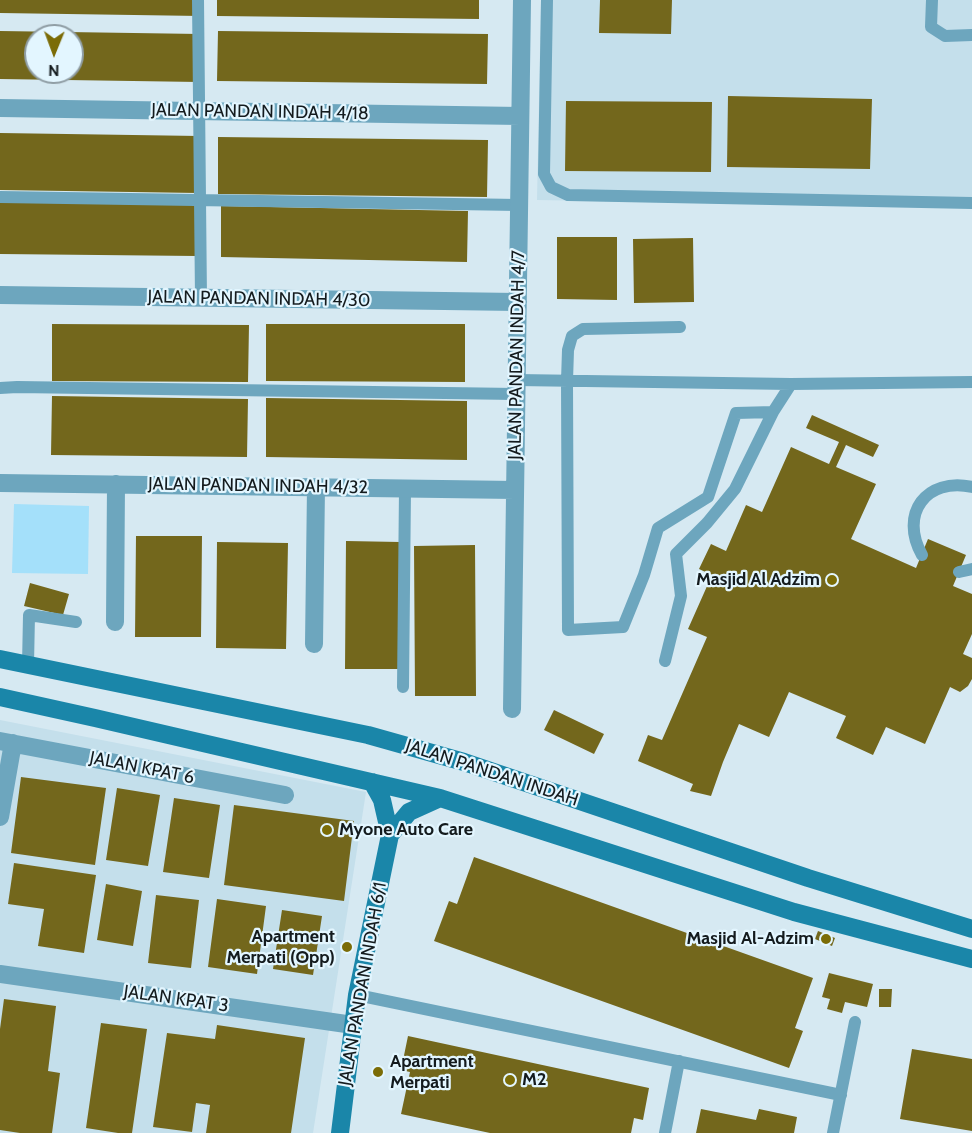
<!DOCTYPE html>
<style>
body{margin:0}
#map{position:relative;width:972px;height:1133px;overflow:hidden;background:#d6e9f2;font-family:Cabin,sans-serif}
canvas{display:block}
.north{position:absolute;left:24px;top:24px;width:60px;height:60px;box-sizing:border-box;background:#e3f6ff;border:2px solid #909ea5;border-radius:50%;rotate:181deg;font-size:16px;font-weight:700;line-height:24px;text-align:center;color:#141b1e}
.north::after{content:'';display:block;margin:auto;width:21px;height:27px;background:#7b6c07;clip-path:polygon(50% 0,100% 100%,50% 72%,0 100%)}
</style>
<div id="map">
<canvas width="972" height="1133"></canvas>
<div class="north">N</div>
</div>
<script>
const ctx = document.querySelector('canvas').getContext('2d');
ctx.lineJoin = 'round';
function fill(path, color) { ctx.fillStyle = color; ctx.fill(path, 'evenodd'); }
function strokePath(path, color, width, dash) { ctx.strokeStyle = color; ctx.lineWidth = width; ctx.lineCap = dash ? 'butt' : 'round'; ctx.setLineDash(dash || []); ctx.stroke(path); }
function drawText(font, color, halo, rows, align = 'center') {
  ctx.font = font + ' Cabin,sans-serif'; ctx.lineWidth = 4.5; ctx.setLineDash([]); ctx.textBaseline = 'middle'; ctx.strokeStyle = halo; ctx.fillStyle = color; for (const [text, x, y, turn = 0] of rows) {
    ctx.save(); ctx.translate(x, y); ctx.rotate((+turn || 0) * Math.PI / 180); ctx.textAlign = isNaN(turn) ? turn : align; if (halo) ctx.strokeText(text, 0, 0); ctx.fillText(text, 0, 0); ctx.restore();
  }
}
const built = new Path2D(`
 M541,0H972V208L537,200Z
 M0,720L366,792L313,1133H0Z`);
const green = new Path2D(`
 M14,504L89,506L88,574L12,573Z`);
const building = new Path2D(`
 M0,0H201V16L0,13Z
 M217,0H479V19L217,16Z
 M600,0H672L671,34L599,33Z
 M0,31L200,34L199,82L0,79ZM36,36H72V72H36Z
 M218,31L488,34L487,84L217,81Z
 M728,96L872,99L870,169L727,167Z
 M566,101L712,102L711,172L565,171Z
 M0,133L199,136L198,193L0,190Z
 M218,137L488,140L487,197L218,194Z
 M0,200L198,202L197,256L0,254Z
 M221,206L468,211L467,262L221,257Z
 M557,237H617V300L557,299Z
 M693,238L694,302L634,303L633,239Z
 M52,324L249,325L248,382L52,381Z
 M266,324H465V382L266,381Z
 M52,396L248,399L247,457L51,455Z
 M266,398L467,401V460L266,457Z
 M812,415L879,445L873,457L846,445L836,467L876,484L851,539L916,568L928,539L966,555L953,586L972,594V634L963,654L972,658V679L968,686L960,692L950,687L925,744L886,727L873,755L836,738L846,716L789,692L769,737L739,724L723,762L711,796L690,791L693,784L638,761L648,735L662,740L707,637L688,629L712,575L699,569L711,544L726,551L746,505L762,512L791,447L829,464L839,442L806,428Z
 M136,536H202L201,637H135Z
 M346,541L400,542L398,669H345Z
 M217,542L288,543L286,649L216,648Z
 M475,545L476,696H415L414,546Z
 M30,583L69,594L63,615L24,606Z
 M554,710L604,734L594,754L544,730Z
 M21,777L106,788L95,865L11,853Z
 M117,788L160,795L148,866L106,860Z
 M174,798L220,805L209,878L163,872Z
 M234,805L354,821L344,901L224,885Z
 M474,857L813,978L795,1028L803,1031L789,1068L434,941L449,901L457,904Z
 M14,863L96,875L84,953L38,946L44,909L8,904Z
 M106,884L142,891L133,946L97,940Z
 M156,895L199,900L191,968L148,963Z
 M217,899L266,906L257,974L208,967Z
 M282,910L322,916L313,975L273,969Z
 M818,931L835,938L832,946L815,939Z
 M829,973L873,984L867,1007L845,1002L842,1013L827,1009L830,999L822,997Z
 M879,989H892L891,1007H879Z
 M4,999L56,1006L48,1071L60,1073L52,1133H20L0,1130V1029Z
 M101,1023L147,1029L132,1133H118L86,1128Z
 M217,1025L305,1038L291,1133H206L210,1105L196,1103L192,1132L153,1127L167,1033L215,1039Z
 M408,1036L649,1088L643,1120L634,1118L631,1133H490L401,1114L410,1072L401,1070Z
 M912,1049L972,1059V1131L900,1119Z
 M701,1109L756,1120L759,1109L797,1117L794,1133H696Z`);
const lane = new Path2D(`
 M198,0L201,298
 M547,0L544,174L551,187L568,195L972,203
 M932,0L931,27L945,36L972,35
 M0,197L519,205
 M680,327L583,329L572,336L568,350L567,381L568,630L623,627L644,575L658,528L708,497L736,413L773,412
 M517,380L791,384L972,382
 M0,388L17,387L516,394
 M922,555C899,514 926,477 972,487
 M959,572L972,569
 M665,661L681,596L676,554L707,523L735,489L773,412L791,384
 M28,665L29,615L76,622
 M403,687L405,489
 M357,995L841,1095
 M665,1133L679,1061
 M833,1133L855,1022`);
const street = new Path2D(`
 M0,108L520,116
 M0,295L518,302
 M0,483L515,490
 M115,622L116,484
 M314,644L316,487
 M512,709L522,0
 M0,741L285,795
 M0,817L13,743
 M0,974L353,1025`);
const secondary = new Path2D(`
 M0,659L368,735L464,762L808,878L972,929
 M0,697L95,718L440,798L794,912L972,959
 M390,835L409,812L440,798
 M340,1133L357,995L390,835L382,800L372,782`);
const markers = [
 [832,580,6,"#7b6c07"],
 [327,830,6,"#7b6c07"],
 [826,939,6,"#7b6c07"],
 [347,947,6,"#7b6c07"],
 [378,1072,6,"#7b6c07"],
 [510,1080,6,"#7b6c07"]
];
const streetNames = [
 ["JALAN PANDAN INDAH 4/18",260,112,1],
 ["JALAN PANDAN INDAH 4/30",259,299,1],
 ["JALAN PANDAN INDAH 4/7",517,355,-89],
 ["JALAN PANDAN INDAH 4/32",258,486,1],
 ["JALAN KPAT 6",142,768,11],
 ["JALAN PANDAN INDAH",492,773,18],
 ["JALAN PANDAN INDAH 6/1",363,984,-80],
 ["JALAN KPAT 3",176,999,8]
];
const poiNames = [
 ["Masjid Al Adzim",820,580],
 ["Myone Auto Care",339,830,"left"],
 ["Apartment",335,937],
 ["Merpati (Opp)",335,958],
 ["Masjid Al-Adzim",814,939],
 ["Apartment",390,1062,"left"],
 ["Merpati",390,1083,"left"],
 ["M2",522,1080,"left"]
];
fill(built, '#c4dfeb');
fill(green, '#a4e0fa');
fill(building, '#73671c');
strokePath(lane, '#6da6be', 12);
strokePath(street, '#6da6be', 18);
strokePath(secondary, '#1a86a9', 18);
for (const [x, y, r, color] of markers) { const dot = new Path2D(); dot.arc(x, y, r, 0, 2 * Math.PI); ctx.fillStyle = color; ctx.fill(dot); strokePath(dot, '#e3f6ff', 2); }
drawText('18px', '#141b1e', '#e3f6ff', streetNames);
drawText('bold 18px', '#141b1e', '#e3f6ff', poiNames, 'right');
</script>
